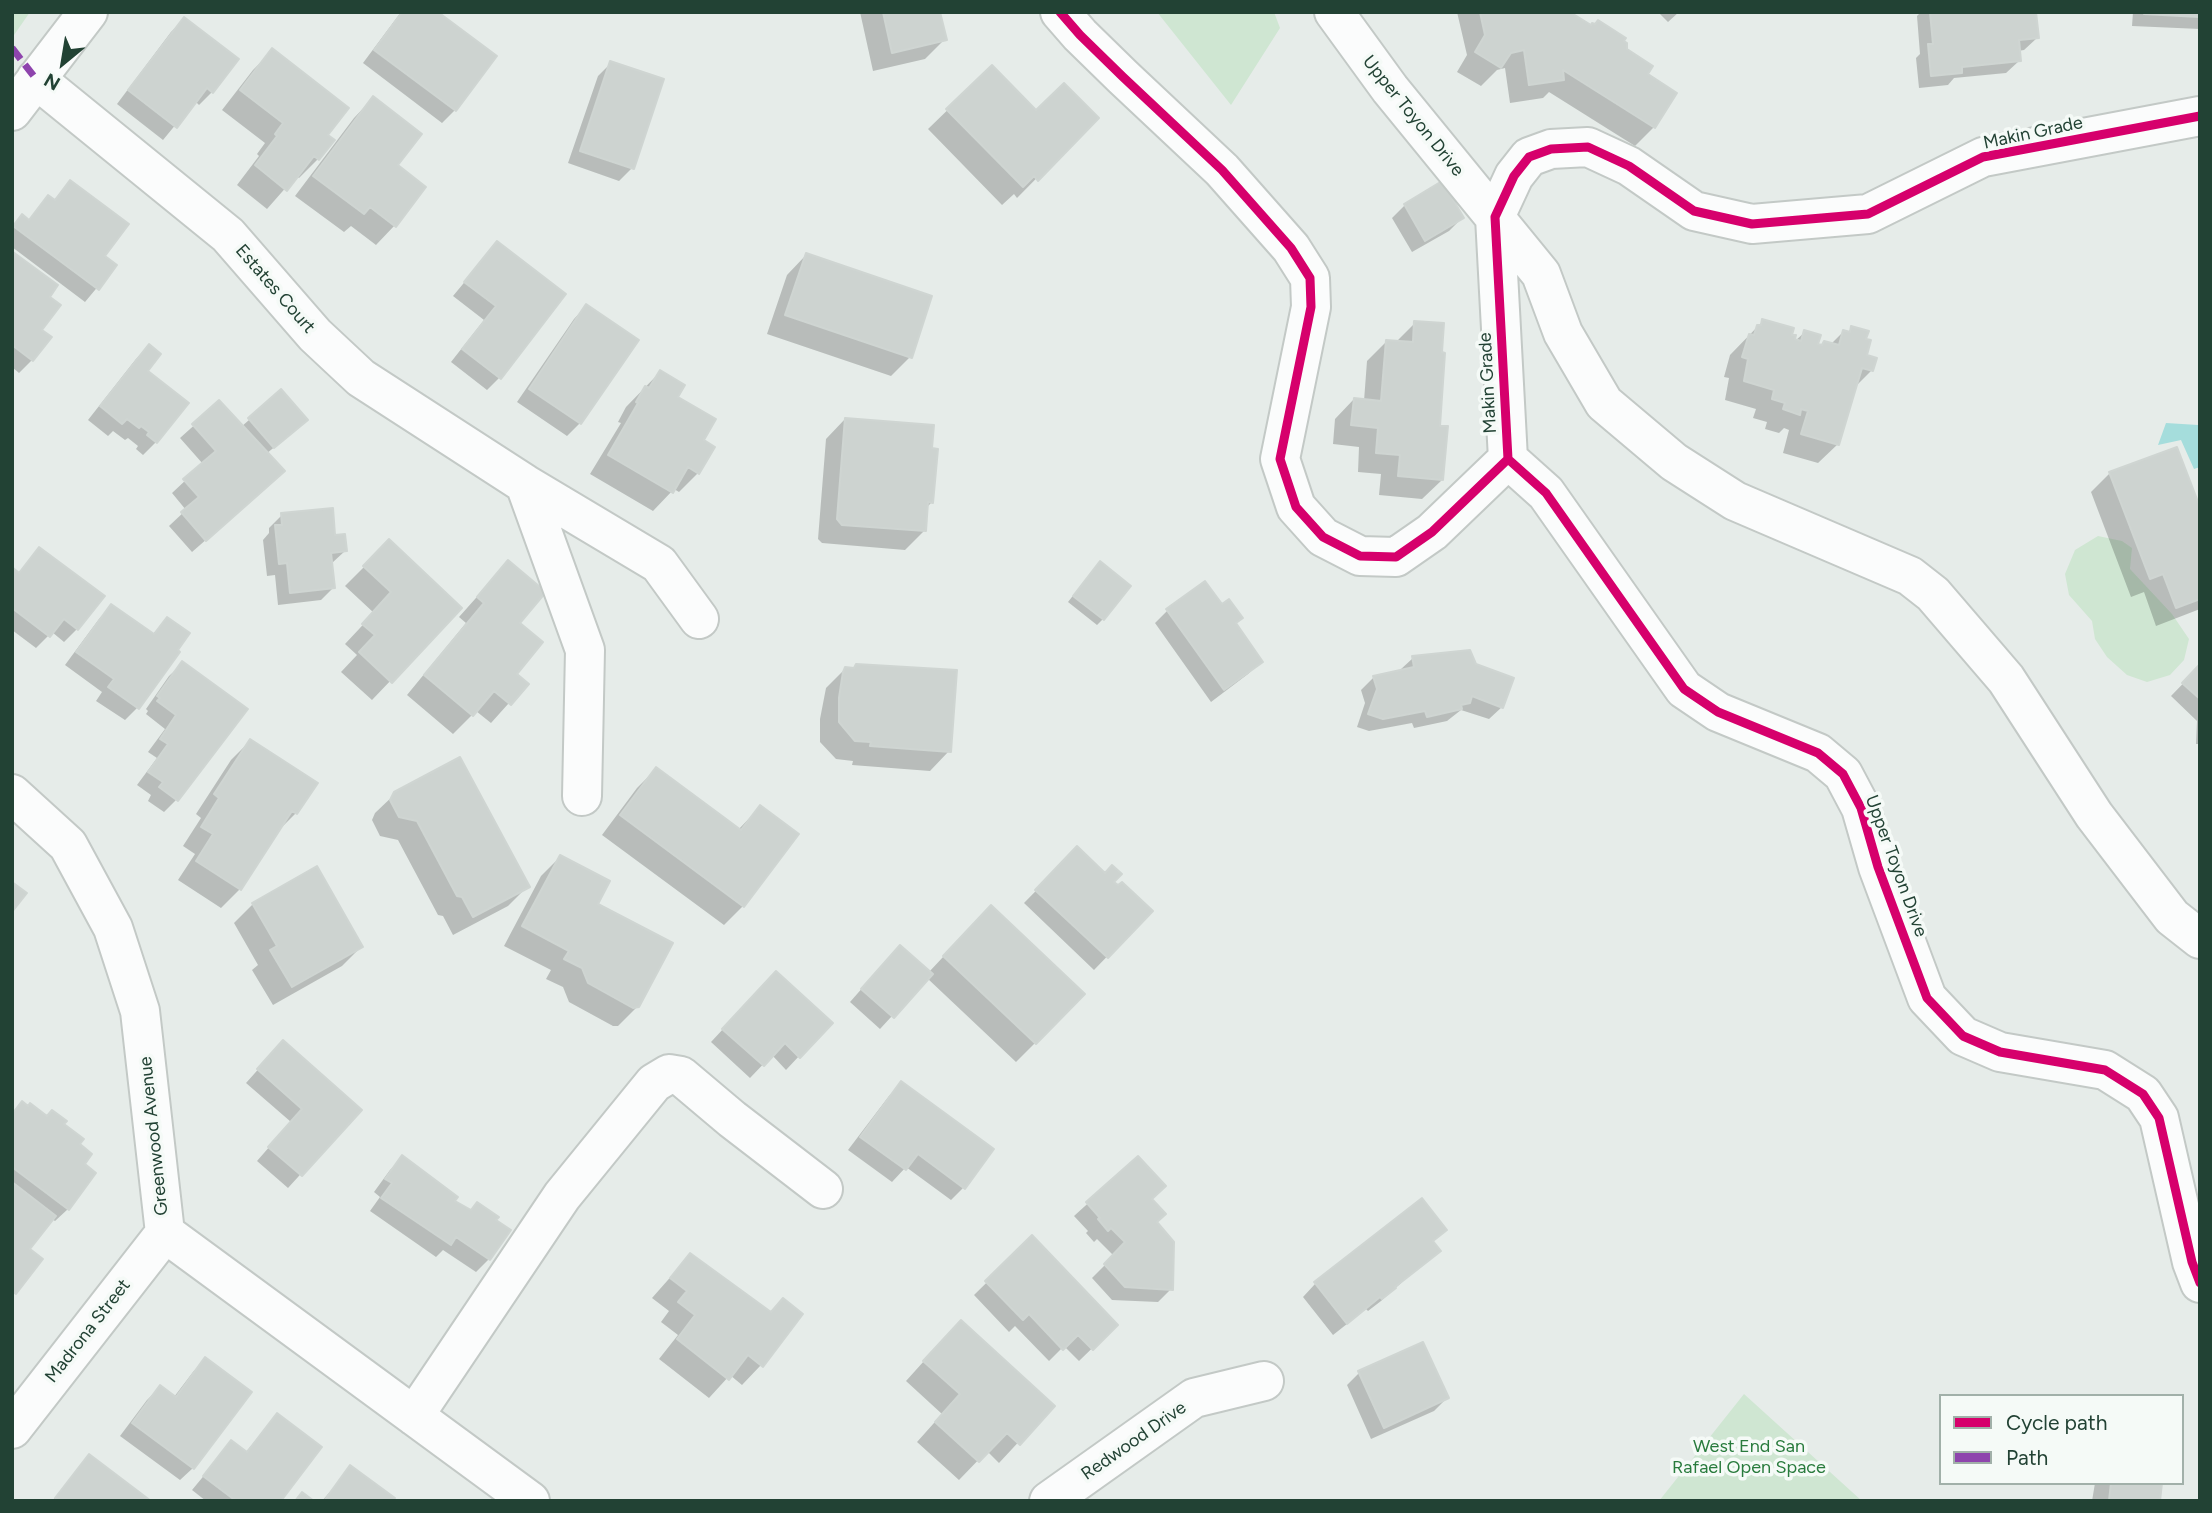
<!DOCTYPE html>
<style>
body{margin:0}
#map{position:relative;width:2212px;height:1513px;overflow:hidden;background:#e6ece9;font-family:Figtree,sans-serif}
canvas{display:block}
.frame{position:absolute;inset:0;border:14px solid #224234;pointer-events:none}
.legend{position:absolute;left:1939px;top:1394px;width:245px;height:91px;box-sizing:border-box;background:#f5faf7;border:2px solid #a1b0a9;margin:0;padding:9px 12px;list-style:none;font-size:21px;color:#224234}
.legend li{display:flex;align-items:center;gap:14px;height:35px}
.legend b{width:35px;border:2px solid #a1b0a9}
.north{position:absolute;left:28px;top:28px;width:70px;height:70px;-webkit-text-stroke:5px #f5faf7;paint-order:stroke;rotate:210deg;font-size:19px;font-weight:700;line-height:28px;text-align:center;color:#224234}
.north::after{content:'';display:block;margin:auto;width:24px;height:32px;background:#224234;clip-path:polygon(50% 0,100% 100%,50% 72%,0 100%)}
</style>
<div id="map">
<canvas width="2212" height="1513"></canvas>
<div class="frame"></div>
<ul class="legend">
<li><b style="height:9px;background:#d6006c"></b>Cycle path</li>
<li><b style="height:9px;background:#8e44ad"></b>Path</li>
</ul>
<div class="north">N</div>
</div>
<script>
const ctx = document.querySelector('canvas').getContext('2d');
ctx.lineJoin = 'round';
function fill(path, color) { ctx.fillStyle = color; ctx.fill(path, 'evenodd'); }
function strokePath(path, color, width, dash) { ctx.strokeStyle = color; ctx.lineWidth = width; ctx.lineCap = dash ? 'butt' : 'round'; ctx.setLineDash(dash || []); ctx.stroke(path); }
function drawText(font, color, halo, rows, align = 'center') {
  ctx.font = font + ' Figtree,sans-serif'; ctx.lineWidth = 7; ctx.setLineDash([]); ctx.textBaseline = 'middle'; ctx.strokeStyle = halo; ctx.fillStyle = color; for (const [text, x, y, turn = 0] of rows) {
    ctx.save(); ctx.translate(x, y); ctx.rotate((+turn || 0) * Math.PI / 180); ctx.textAlign = isNaN(turn) ? turn : align; if (halo) ctx.strokeText(text, 0, 0); ctx.fillText(text, 0, 0); ctx.restore();
  }
}
const green = new Path2D(`
 M12,12H30L12,38Z
 M1157,12H1274L1280,28L1231,105Z
 M2098,536L2122,541L2132,548L2130,569L2172,614L2189,639L2184,660L2170,675L2147,682L2127,675L2107,657L2095,639L2092,621L2069,595L2065,574L2075,550Z
 M1744,1394L1862,1501H1659Z`);
const water = new Path2D(`
 M2166,423L2198,425L2200,467L2194,469L2181,440L2158,445Z`);
const shadow = new Path2D(`
 M401,12H435L455,110L442,123L363,63Z
 M860,12H938L945,39L925,59L873,71Z
 M1457,12H1568L1625,50L1645,75L1654,127L1635,146L1549,92L1543,98L1510,103L1505,68L1497,70L1481,86L1457,72L1467,55Z
 M1658,12H1679L1668,22Z
 M1921,12H2034L2037,38L2024,50L2018,51L2019,61L2006,73L1954,78L1948,85L1919,88L1916,58L1920,54L1917,16Z
 M2133,12H2200V29L2132,26Z
 M184,19L212,92L199,105L195,101L163,140L117,104L171,32Z
 M272,51L325,135L318,159L299,178L296,176L267,209L237,185L259,156L257,154L265,143L222,110L253,70Z
 M611,63L662,80L632,168L619,181L568,163L598,76Z
 M992,67L1036,113L1096,118L1017,198L1014,194L1002,205L928,129Z
 M373,98L396,166L395,225L376,245L351,226L344,232L295,196L354,118Z
 M70,182L102,256L115,266L85,302L12,247V226L22,216L28,221L48,197L53,201Z
 M1405,205L1462,218L1449,231L1412,252L1392,218Z
 M497,243L499,378L487,390L451,362L484,320L453,296Z
 M13,255L48,297L32,360L19,373L12,367Z
 M806,255L910,357L891,376L767,334L787,275Z
 M586,306L636,341L580,423L567,436L517,402L574,319Z
 M1763,321L1795,341L1805,332L1820,346L1824,343L1831,344L1843,332L1847,333L1852,328L1864,340L1865,356L1872,370L1855,387L1838,444L1818,463L1783,453L1789,430L1784,428L1779,433L1765,429L1767,422L1753,418L1756,409L1725,400L1729,378L1724,377L1730,355Z
 M1415,323L1438,428L1442,480L1422,499L1379,495L1381,474L1358,472L1359,447L1333,444L1335,419L1354,399L1364,401L1367,361L1386,342H1396Z
 M149,346L146,371L156,442L143,455L136,449L138,446L128,438L125,440L113,431L108,436L88,420L136,359Z
 M660,372L702,440L698,473L679,492L674,489L653,511L590,474L621,423L618,422L626,407Z
 M281,392L300,426L266,454L270,484L192,552L169,526L186,510L172,493L203,464L180,438L219,403L241,427Z
 M845,419L931,450L932,502L926,508L925,530L905,550L822,543L818,539L826,439Z
 M2110,473L2200,512V609L2156,626L2144,592L2131,597L2091,492Z
 M282,515L334,537L345,551L332,563L334,587L321,600L278,605L275,575L267,576L263,540L269,533V528Z
 M40,549L77,629L64,642L52,632L36,648L12,630V569L18,574Z
 M370,561L460,608L372,700L341,672L357,655L345,644L374,613L345,586Z
 M508,562L517,624L514,674L526,684L491,723L476,711L453,734L407,695L466,623L459,617Z
 M1094,569L1103,619L1097,625L1068,602Z
 M112,606L152,635L167,619L137,708L125,720L96,701L102,692L65,665L99,619Z
 M1168,610L1234,624L1261,662L1248,674L1211,702L1155,623Z
 M1413,658L1474,665L1502,707L1489,719L1461,710L1447,721L1414,728L1412,723L1369,731L1357,727L1365,703L1361,690L1374,677L1400,670Z
 M182,664L176,800L164,812L148,801L151,795L137,785L157,758L148,752L165,729L146,714L148,711L146,709L169,676Z
 M856,666L949,751L930,771L852,765L853,761L836,759L820,742V719L826,688L845,669L852,670Z
 M2200,666V744H2196L2197,721L2171,696Z
 M250,741L296,813L276,833L240,889L221,908L178,880L195,854L183,846L201,818L196,814L231,760Z
 M656,769L738,830L760,807L743,906L724,925L602,835L637,788Z
 M395,794L528,886L508,906L453,935L443,916L438,915L398,840L380,836L372,820L375,813Z
 M1077,849L1112,882L1151,911L1094,970L1024,903Z
 M560,857L596,905L638,1006L618,1026H613L569,1002L563,987L546,979L551,970L504,946L541,876Z
 M253,904L361,947L342,966L273,1005L252,970L258,965L234,923Z
 M972,926L1035,1043L1016,1062L927,978L880,1029L850,1002L887,960L929,972Z
 M763,986L830,1023L786,1070L772,1055L750,1078L711,1042Z
 M271,1055L359,1110L288,1188L257,1161L291,1122L246,1083Z
 M901,1083L963,1188L951,1200L906,1167L892,1182L848,1150L889,1096Z
 M22,1103L61,1124L78,1145L82,1164L68,1209L55,1221L52,1219L28,1250L41,1259L12,1295V1113Z
 M403,1157L453,1201L469,1212L477,1204L489,1259L476,1272L443,1250L436,1257L370,1211L380,1197L374,1192L390,1170Z
 M1138,1158L1171,1289L1158,1302L1112,1300L1092,1278L1114,1256L1097,1239L1094,1242L1086,1233L1088,1231L1074,1216Z
 M1422,1200L1445,1230L1432,1242L1438,1250L1381,1301L1368,1311L1366,1309L1333,1335L1303,1297L1315,1284Z
 M1032,1238L1116,1325L1079,1361L1064,1346L1049,1361L1015,1326L1009,1332L974,1295Z
 M690,1255L770,1313L783,1300L761,1365L742,1385L730,1375L709,1398L659,1359L678,1335L661,1322L669,1311L652,1298Z
 M942,1341L1052,1406L999,1463L987,1451L959,1480L917,1442L942,1414L906,1381Z
 M205,1359L193,1468L180,1480L120,1436L147,1400L160,1387L174,1397L193,1372Z
 M1360,1372L1447,1398L1434,1411L1371,1439L1347,1385Z
 M277,1415L279,1501H206L192,1490L231,1443L245,1453Z
 M90,1456L148,1501H52Z
 M351,1467L391,1501H322Z
 M2095,1483H2160L2158,1501H2092Z`);
const building = new Path2D(`
 M402,12H438L497,56L456,111L374,50Z
 M883,12H940L947,40L892,53Z
 M1480,12H1570L1591,25L1592,23L1595,24L1598,20L1626,38L1624,41L1627,43V49L1653,66L1648,74L1677,93L1655,128L1563,70L1564,80L1529,85L1524,50L1511,53L1501,68L1475,52L1485,35Z
 M1930,12H2036L2039,38L2019,40L2021,61L1962,67V73L1931,76L1928,44H1933Z
 M2144,12H2200V17L2144,14Z
 M184,17L239,59L213,93L207,88L177,128L128,90Z
 M272,48L349,108L328,135L335,140L319,160L314,156L287,191L255,165L277,136L275,134L283,123L240,90Z
 M610,61L664,79L634,169L580,151Z
 M992,65L1036,110L1064,83L1099,118L1038,181L1034,176L1023,187L946,109Z
 M373,96L422,134L398,165L426,187L396,227L370,207L364,214L313,176Z
 M70,180L129,224L105,256L117,265L99,290L13,226L22,214L29,220L48,195L55,200Z
 M1442,181L1464,218L1425,241L1404,204Z
 M497,241L566,294L501,379L462,349L496,306L464,282Z
 M13,252L58,285L50,297L61,305L42,330L52,337L33,361L12,345Z
 M806,253L932,296L912,358L785,315Z
 M586,304L639,340L581,424L529,389Z
 M1762,319L1794,328L1792,335H1796L1795,339L1801,341L1804,330L1821,335L1818,344L1822,345L1824,341L1839,345L1843,330L1850,332L1851,326L1869,331L1866,339L1871,340L1867,355L1877,358L1873,371L1862,368L1839,445L1801,434L1808,411L1801,409L1800,415L1783,409L1785,403L1772,399L1774,390L1744,381L1748,359L1742,357L1749,334L1754,335L1757,325H1761Z
 M1414,321L1444,323L1442,352L1445,353L1440,426H1448L1443,480L1398,476L1400,455L1376,453L1378,428L1351,425L1354,398L1381,401L1386,340L1413,342Z
 M149,344L161,354L148,371L189,403L157,443L147,435L149,432L141,426L139,428L127,419L122,424L100,406Z
 M660,370L685,385L678,397L716,419L704,440L715,447L699,474L688,467L673,493L608,455L638,403L636,402L645,386L649,388Z
 M281,389L308,420L274,448L248,418Z
 M219,400L285,471L206,541L181,512L199,497L183,479L216,451L192,424Z
 M845,418L934,425L932,448L938,449L933,503L928,502L926,531L842,525L837,519Z
 M2177,447L2200,507V599L2176,608L2163,574L2150,579L2109,472Z
 M333,508L335,535L345,534L347,551L331,553L335,588L290,593L287,563L279,564L275,525H282L281,513Z
 M389,539L462,608L392,683L359,652L375,635L362,624L391,592L363,566Z
 M39,547L105,596L78,630L64,619L50,637L12,608V567L19,573Z
 M508,560L546,592L520,623L543,642L517,674L529,684L511,705L494,691L473,716L424,675L484,603L477,597Z
 M1100,561L1131,586L1104,620L1073,596Z
 M1205,581L1222,604L1229,599L1243,618L1236,623L1263,662L1224,690L1166,609Z
 M111,604L154,634L167,617L190,633L178,650L180,652L139,709L108,687L114,679L76,652Z
 M1470,650L1476,664L1514,678L1503,708L1472,696L1470,703L1461,705L1462,709L1427,717L1425,711L1383,719L1368,714L1377,689L1373,676L1414,667L1412,656Z
 M182,661L248,709L178,801L159,787L163,782L148,772L168,744L160,739L176,715L157,701L160,698L157,696Z
 M856,664L957,670L951,752L870,746L871,742L855,741L839,722V698L843,672L845,667L854,668Z
 M2200,664V699L2182,683Z
 M250,739L318,783L297,814L292,811L241,890L196,861L213,834L201,827L219,798L214,794Z
 M460,757L530,887L473,917L462,897L457,896L417,821L399,817L390,800L394,792Z
 M656,767L741,830L760,805L799,834L744,907L620,815Z
 M1077,846L1105,873L1112,865L1122,874L1114,882L1118,885L1122,882L1153,911L1108,958L1035,890Z
 M560,855L610,881L598,904L673,943L639,1007L633,1008L588,983L582,968L564,959L569,951L522,926Z
 M317,866L363,947L292,987L270,950L277,946L252,903Z
 M12,882L27,893L12,912Z
 M991,905L1085,994L1036,1044L943,956Z
 M900,945L933,974L894,1018L861,989Z
 M776,971L833,1023L800,1058L785,1043L764,1066L722,1029Z
 M283,1040L362,1110L302,1176L268,1147L302,1109L257,1069Z
 M901,1081L994,1149L965,1189L918,1154L906,1170L860,1137Z
 M22,1101L28,1106L30,1103L47,1116L52,1110L67,1121L64,1124L84,1139L80,1144L92,1154L85,1164L96,1173L69,1210L12,1167V1114Z
 M402,1155L458,1197L455,1201L471,1210L477,1202L499,1217L496,1220L511,1230L490,1260L456,1237L451,1245L381,1198L392,1183L385,1179Z
 M1138,1156L1166,1186L1152,1199L1166,1214L1157,1222L1174,1242L1173,1290L1125,1287L1104,1264L1125,1242L1111,1228L1108,1231L1098,1219L1100,1218L1086,1202Z
 M12,1182L56,1216L30,1249L43,1259L16,1294L12,1291Z
 M1422,1198L1447,1230L1433,1241L1441,1251L1395,1287L1396,1288L1382,1299L1380,1297L1347,1324L1314,1282Z
 M1032,1235L1118,1325L1093,1350L1078,1335L1063,1350L1029,1314L1023,1320L985,1281Z
 M690,1253L771,1312L783,1298L803,1314L763,1367L748,1355L729,1380L677,1339L695,1315L678,1302L687,1291L670,1278Z
 M961,1320L1055,1406L1020,1445L1007,1433L979,1462L935,1422L960,1394L923,1361Z
 M1423,1342L1449,1398L1384,1428L1358,1371Z
 M205,1357L252,1392L194,1469L132,1423L160,1385L176,1397Z
 M277,1413L322,1447L281,1501H236L203,1476L231,1440L247,1452Z
 M89,1454L151,1501H59L55,1498Z
 M350,1465L395,1498L393,1501H324Z
 M2111,1483H2162L2160,1501H2109Z
 M302,1492L314,1501H295Z`);
const minor = new Path2D(`
 M1060,12L1080,35L1123,77L1222,170L1291,248L1310,278L1311,307L1280,459L1296,507L1323,537L1360,556L1396,557L1432,532L1508,459L1495,217L1514,176L1529,157L1551,149L1588,147L1629,166L1694,211L1752,224L1868,214L1983,157L2200,116
 M1334,12L1390,89L1541,274L1563,333L1604,403L1674,462L1735,501L1910,576L1933,594L2006,679L2094,815L2172,917L2200,939
 M36,79L228,235L315,335L361,378L525,484L585,650L582,796
 M12,111L88,12
 M1508,459L1546,493L1684,689L1718,712L1818,753L1843,774L1861,808L1878,867L1927,998L1963,1036L2000,1052L2105,1070L2143,1094L2159,1118L2192,1262L2200,1283
 M525,484L659,564L699,619
 M12,794L68,845L113,928L140,1011L165,1233L530,1501
 M414,1416L562,1196L654,1083L669,1074L681,1076L732,1119L823,1189
 M12,1429L165,1233
 M1049,1501L1194,1398L1264,1381`);
const quiet = new Path2D(`
 M12,48L36,79`);
const cycleway = new Path2D(`
 M1060,12L1080,35L1123,77L1222,170L1291,248L1310,278L1311,307L1280,459L1296,507L1323,537L1360,556L1396,557L1432,532L1508,459L1495,217L1514,176L1529,157L1551,149L1588,147L1629,166L1694,211L1752,224L1868,214L1983,157L2200,116
 M1508,459L1546,493L1684,689L1718,712L1818,753L1843,774L1861,808L1878,867L1927,998L1963,1036L2000,1052L2105,1070L2143,1094L2159,1118L2192,1262L2200,1283`);
const streetNames = [
 ["Upper Toyon Drive",1413,116,51],
 ["Makin Grade",2033,133,-12],
 ["Estates Court",275,289,49],
 ["Makin Grade",1488,383,-93],
 ["Upper Toyon Drive",1896,866,70],
 ["Greenwood Avenue",154,1136,-96],
 ["Madrona Street",88,1331,-52],
 ["Redwood Drive",1134,1441,-35]
];
const parkNames = [
 ["West End San",1749,1447],
 ["Rafael Open Space",1749,1468]
];
fill(green, '#cfe6d2');
fill(water, '#a5dddc');
fill(shadow, '#0003');
fill(building, '#cdd3d0');
strokePath(building, '#cfd5d2', 2);
strokePath(minor, '#c3c9c6', 42);
strokePath(minor, '#fbfcfc', 38);
strokePath(quiet, '#8e44ad', 7, [14, 7]);
strokePath(cycleway, '#d6006c', 9);
drawText('18px', '#224234', '#f5faf7', streetNames);
drawText('18px', '#297b3d', '#f5faf7', parkNames);
</script>
